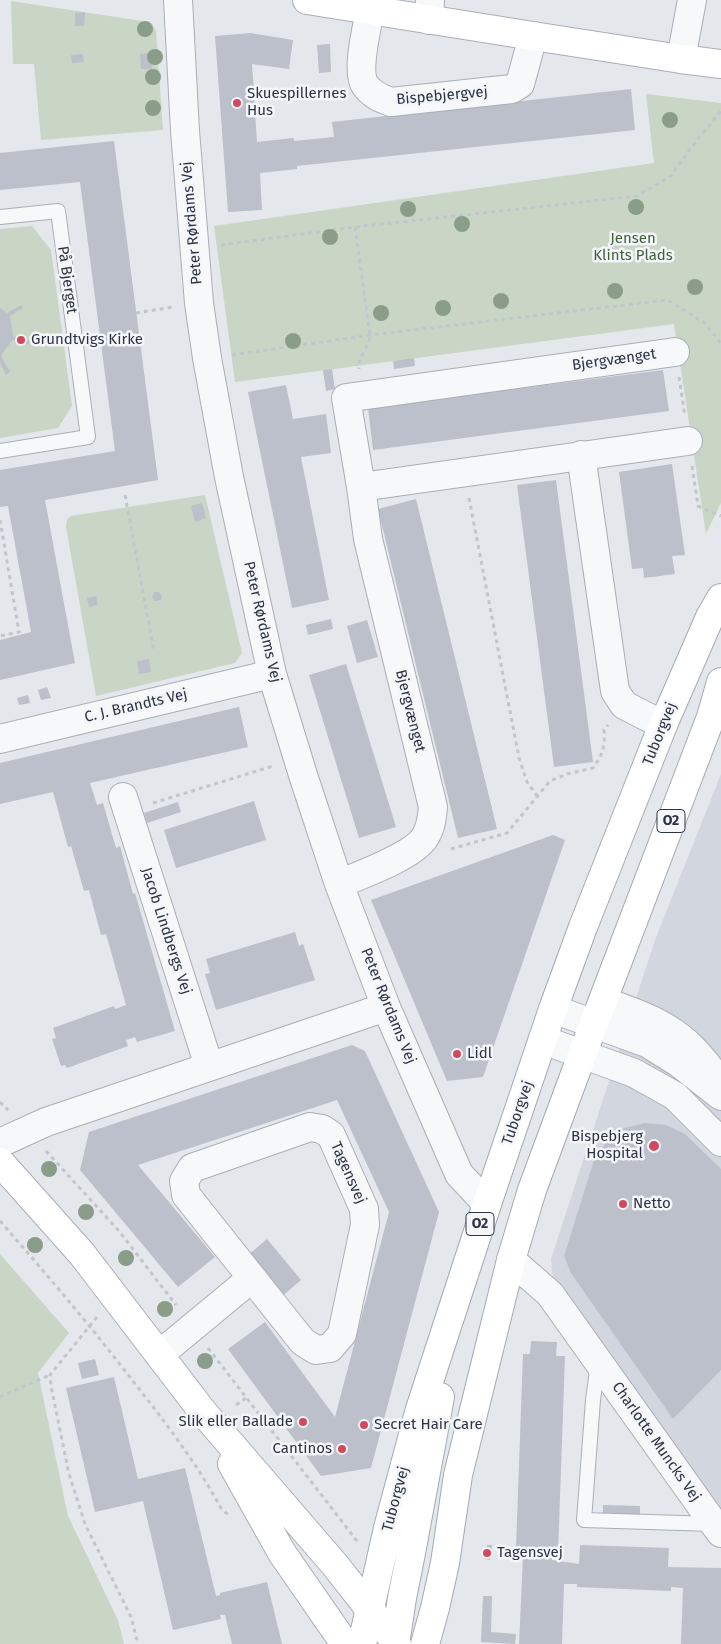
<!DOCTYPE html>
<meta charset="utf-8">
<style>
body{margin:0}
canvas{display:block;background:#e4e7ec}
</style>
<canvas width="721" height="1644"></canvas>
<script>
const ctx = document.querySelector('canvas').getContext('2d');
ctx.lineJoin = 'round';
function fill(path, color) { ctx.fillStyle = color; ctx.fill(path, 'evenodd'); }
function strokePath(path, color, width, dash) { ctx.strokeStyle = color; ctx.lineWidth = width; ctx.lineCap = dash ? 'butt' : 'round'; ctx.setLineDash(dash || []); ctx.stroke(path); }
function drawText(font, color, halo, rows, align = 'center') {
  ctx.font = font + ' "Fira Sans",sans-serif'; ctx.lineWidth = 5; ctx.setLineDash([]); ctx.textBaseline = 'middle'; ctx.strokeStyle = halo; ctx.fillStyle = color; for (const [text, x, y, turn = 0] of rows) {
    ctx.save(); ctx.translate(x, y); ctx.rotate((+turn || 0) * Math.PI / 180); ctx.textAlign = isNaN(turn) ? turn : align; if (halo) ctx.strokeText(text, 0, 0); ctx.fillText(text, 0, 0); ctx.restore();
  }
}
const built = new Path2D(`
 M721,774V1511L553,1282L551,1259L655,940Z`);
const green = new Path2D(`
 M11,1L142,21L152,24L156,31L163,130L41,140L34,64H13Z
 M646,94L721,103V503L706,534L674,324L235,382L214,226L654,163Z
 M32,226L51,250L72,406L58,428L0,438V229Z
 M205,495L242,653L235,663L96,696L66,527L67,519L71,516Z
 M0,1254L69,1333L38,1373L68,1516L118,1620L124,1644H0Z`);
const building = new Path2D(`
 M85,12L84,26H75V13Z
 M250,33L293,40L289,69L252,64L257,142L294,138V141L334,137L332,122L631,89L635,130L297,166V169L260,173L262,210L228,212L215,36Z
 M330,44L331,72L319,73L317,45Z
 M151,53L152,69H141L140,54Z
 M83,54L84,62L72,63L71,55Z
 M114,141L158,480L45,500L75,663L0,680V640L31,632L8,506L0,507V470L115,451L80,182L0,190V153Z
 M21,305L23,308L10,316L13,336L30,341L28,345L12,340L1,356L10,372L6,375L0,362V308L7,313Z
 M414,358L415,366L394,369L393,361Z
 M332,369L335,389L326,391L323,370Z
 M663,370L669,411L373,450L368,408Z
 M286,385L293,419L326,414L331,453L301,457L329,600L292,608L248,392Z
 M672,464L685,555L672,556L675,574L644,578L643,568L632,569L619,472Z
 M556,480L593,762L554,767L517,485Z
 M416,499L497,829L458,838L378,509Z
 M202,503L206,518L195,522L191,506Z
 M154,592H159L162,596L161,600L155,601L152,597Z
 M96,596L98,605L89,607L87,598Z
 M331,619L333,629L308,635L306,625Z
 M367,620L378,657L357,663L347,626Z
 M149,659L151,672L139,674L137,661Z
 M346,664L396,827L359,838L309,675Z
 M47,687L51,698L41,700L38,690Z
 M28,695L30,703L19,705L17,698Z
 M239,707L248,747L90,783L97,805L103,803L116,848L120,846L133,894L135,893L175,1031L137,1042L135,1037L126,1040L128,1046L67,1068L65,1065L61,1066L52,1039L56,1038L53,1028L114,1006L115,1009L126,1005L106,934L101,935L89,890L84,891L71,846L68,847L53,792L0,804V763Z
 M254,801L266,840L176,868L164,830Z
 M178,802L181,812L147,823L144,813Z
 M553,835L565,840L483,1077L447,1081L371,900Z
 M295,932L299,946L303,944L315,980L216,1010L205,974L210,973L206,959Z
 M352,1045L365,1051L439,1212L371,1468L321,1476L228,1349L265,1322L335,1417L389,1212L337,1100L138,1165L215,1257L178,1287L80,1170L89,1132Z
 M645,1123L666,1125L685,1134L721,1169V1370L673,1419L571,1273L564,1256L595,1157L608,1140L625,1128Z
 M267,1239L301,1280L280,1298L246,1257Z
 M531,1341L557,1342L556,1356H565L558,1553H552V1560L579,1564L580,1545L669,1548L668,1567L721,1568V1644H681L683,1588L671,1587V1591L577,1587V1584H564L562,1644H519L523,1557H527L528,1548H516L523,1354H530Z
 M95,1359L99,1375L82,1379L78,1363Z
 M114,1377L138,1479L185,1468L216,1596L220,1595V1593L267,1582L282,1644H232L225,1615H220L221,1619L173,1630L143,1501L95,1512L66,1388Z
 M603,1505L640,1506V1515L603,1514Z
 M487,1545H492L490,1560L484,1559Z
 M483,1596H492L491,1632L516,1634L515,1644L481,1642Z`);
const path = new Path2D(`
 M355,227L370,335C369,351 358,353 359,369
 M221,245L355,227L637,196L671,176L686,154L721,111
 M136,313L173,307
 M232,355L370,335L667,300L705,323L721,344
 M679,377L685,416
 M692,466L698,506L721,516
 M125,495L154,652
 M469,498L519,758L527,782L537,796
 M0,520L19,632L0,636
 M153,803L273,766
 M451,849L507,833L550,781L567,774L593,768C603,754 605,747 604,730L608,725
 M0,1102L8,1110
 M46,1151L119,1231L176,1305
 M0,1221C42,1269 83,1317 122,1367C158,1413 194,1458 222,1510L228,1514
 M97,1317L50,1375L51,1386L69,1474L85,1524L131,1617L138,1644
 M208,1348L357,1541
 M0,1397L50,1375
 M236,1405L246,1398`);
const lane = new Path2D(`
 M0,217L58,211L88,437L0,451
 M598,1363L593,1400L584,1520L714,1524`);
const street = new Path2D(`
 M178,0L185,131L199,303L207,358L229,477L272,674L303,775L339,884L386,1007L459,1174L487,1204
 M370,11C367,27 356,71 365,85C371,94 380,98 391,102L512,89L520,84L533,36
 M429,20L430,0
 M681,59L692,0
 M581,455L615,691L624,705L663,725
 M361,487L688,441
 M0,739L272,674
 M123,797L209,1066
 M339,884C360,875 414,856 425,837C431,828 432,818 433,807L368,539L361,487L346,398L675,352
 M603,1001C627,1010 653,1018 674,1033C691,1044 705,1062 717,1078
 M553,1009L647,1043L679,1063L721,1096
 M543,1040L634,1073L675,1096L721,1142
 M310,1127L322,1129L331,1135L364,1209L365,1225L342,1334L330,1348L316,1350L303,1342L186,1195L184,1181L192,1168Z
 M0,1143L46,1122L386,1007
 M511,1260L550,1294L714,1524L721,1533
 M160,1354L252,1278`);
const secondary = new Path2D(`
 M307,0L533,36L681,59L721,64
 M0,1162L82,1254L203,1412L335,1565L397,1644
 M232,1464L282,1553L345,1644`);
const primary = new Path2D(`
 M362,1644L388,1528L420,1409L487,1204L553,1009L583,927L663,725L710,617L721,598
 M395,1644L402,1598L411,1553L440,1397
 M425,1644L435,1608L445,1563L458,1475L511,1260L532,1190L582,1055L711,717L721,682`);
const trees = [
 [145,29],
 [155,57],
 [153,77],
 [153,108],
 [670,120],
 [636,207],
 [408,209],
 [462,224],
 [330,237],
 [695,287],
 [615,291],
 [501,301],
 [443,308],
 [381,313],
 [293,341],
 [49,1169],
 [86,1212],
 [35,1245],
 [126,1258],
 [165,1309],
 [205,1361]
];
const markers = [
 [237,103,5,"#d1495b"],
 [21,340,5,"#d1495b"],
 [457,1054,5,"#d1495b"],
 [654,1146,6,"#d1495b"],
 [623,1204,5,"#d1495b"],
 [303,1422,5,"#d1495b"],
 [364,1425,5,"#d1495b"],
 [342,1449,5,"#d1495b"],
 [487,1553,5,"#d1495b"]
];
const shields = [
 [671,821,28],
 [480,1224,28]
];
const shieldNames = [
 ["O2",671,821],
 ["O2",480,1224]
];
const poiNames = [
 ["Skuespillernes",247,94],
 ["Hus",247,111],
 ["Grundtvigs Kirke",31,340],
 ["Lidl",467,1054],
 ["Bispebjerg",643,1137,"right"],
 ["Hospital",643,1154,"right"],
 ["Netto",633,1204],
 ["Slik eller Ballade",293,1422,"right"],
 ["Secret Hair Care",374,1425],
 ["Cantinos",332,1449,"right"],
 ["Tagensvej",497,1553]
];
const streetNames = [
 ["Bispebjergvej",442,96,-5],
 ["Peter Rørdams Vej",192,223,-95],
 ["På Bjerget",67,280,82],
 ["Bjergvænget",614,360,-8],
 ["Peter Rørdams Vej",262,622,77],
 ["C. J. Brandts Vej",136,706,-13],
 ["Bjergvænget",410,711,76],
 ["Tuborgvej",660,734,-68],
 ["Jacob Lindbergs Vej",166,931,72],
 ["Peter Rørdams Vej",388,1006,68],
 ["Tuborgvej",518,1113,-71],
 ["Tagensvej",348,1173,66],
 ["Charlotte Muncks Vej",656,1442,55],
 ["Tuborgvej",396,1499,-75]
];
const parkNames = [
 ["Jensen",633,239],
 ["Klints Plads",633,256]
];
fill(built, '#d2d6de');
fill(green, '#c9d6c5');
fill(building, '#bbc0ca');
strokePath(lane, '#a9aeb7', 16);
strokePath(street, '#a9aeb7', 30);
strokePath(secondary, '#a9aeb7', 30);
strokePath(primary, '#a3abb8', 30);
strokePath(path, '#c2c5cb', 3, [4, 4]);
strokePath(lane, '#f7f8fa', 14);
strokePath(street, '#f7f8fa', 28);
strokePath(secondary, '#fff', 28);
strokePath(primary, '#fff', 28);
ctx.fillStyle = '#899d89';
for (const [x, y] of trees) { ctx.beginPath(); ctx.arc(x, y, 8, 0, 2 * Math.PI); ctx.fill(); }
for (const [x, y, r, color] of markers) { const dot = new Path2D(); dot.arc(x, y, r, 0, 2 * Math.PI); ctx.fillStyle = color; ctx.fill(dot); strokePath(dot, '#f4f6f9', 2); }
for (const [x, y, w] of shields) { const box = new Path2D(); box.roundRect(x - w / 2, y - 11.5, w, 23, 4); ctx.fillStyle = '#f4f6f9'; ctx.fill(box); strokePath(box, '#2b3445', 1); }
drawText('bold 14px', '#2b3445', null, shieldNames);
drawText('15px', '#2b3445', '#f4f6f9', poiNames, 'left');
drawText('15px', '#2b3445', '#f4f6f9', streetNames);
drawText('15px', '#3f6138', '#f4f6f9', parkNames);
</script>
